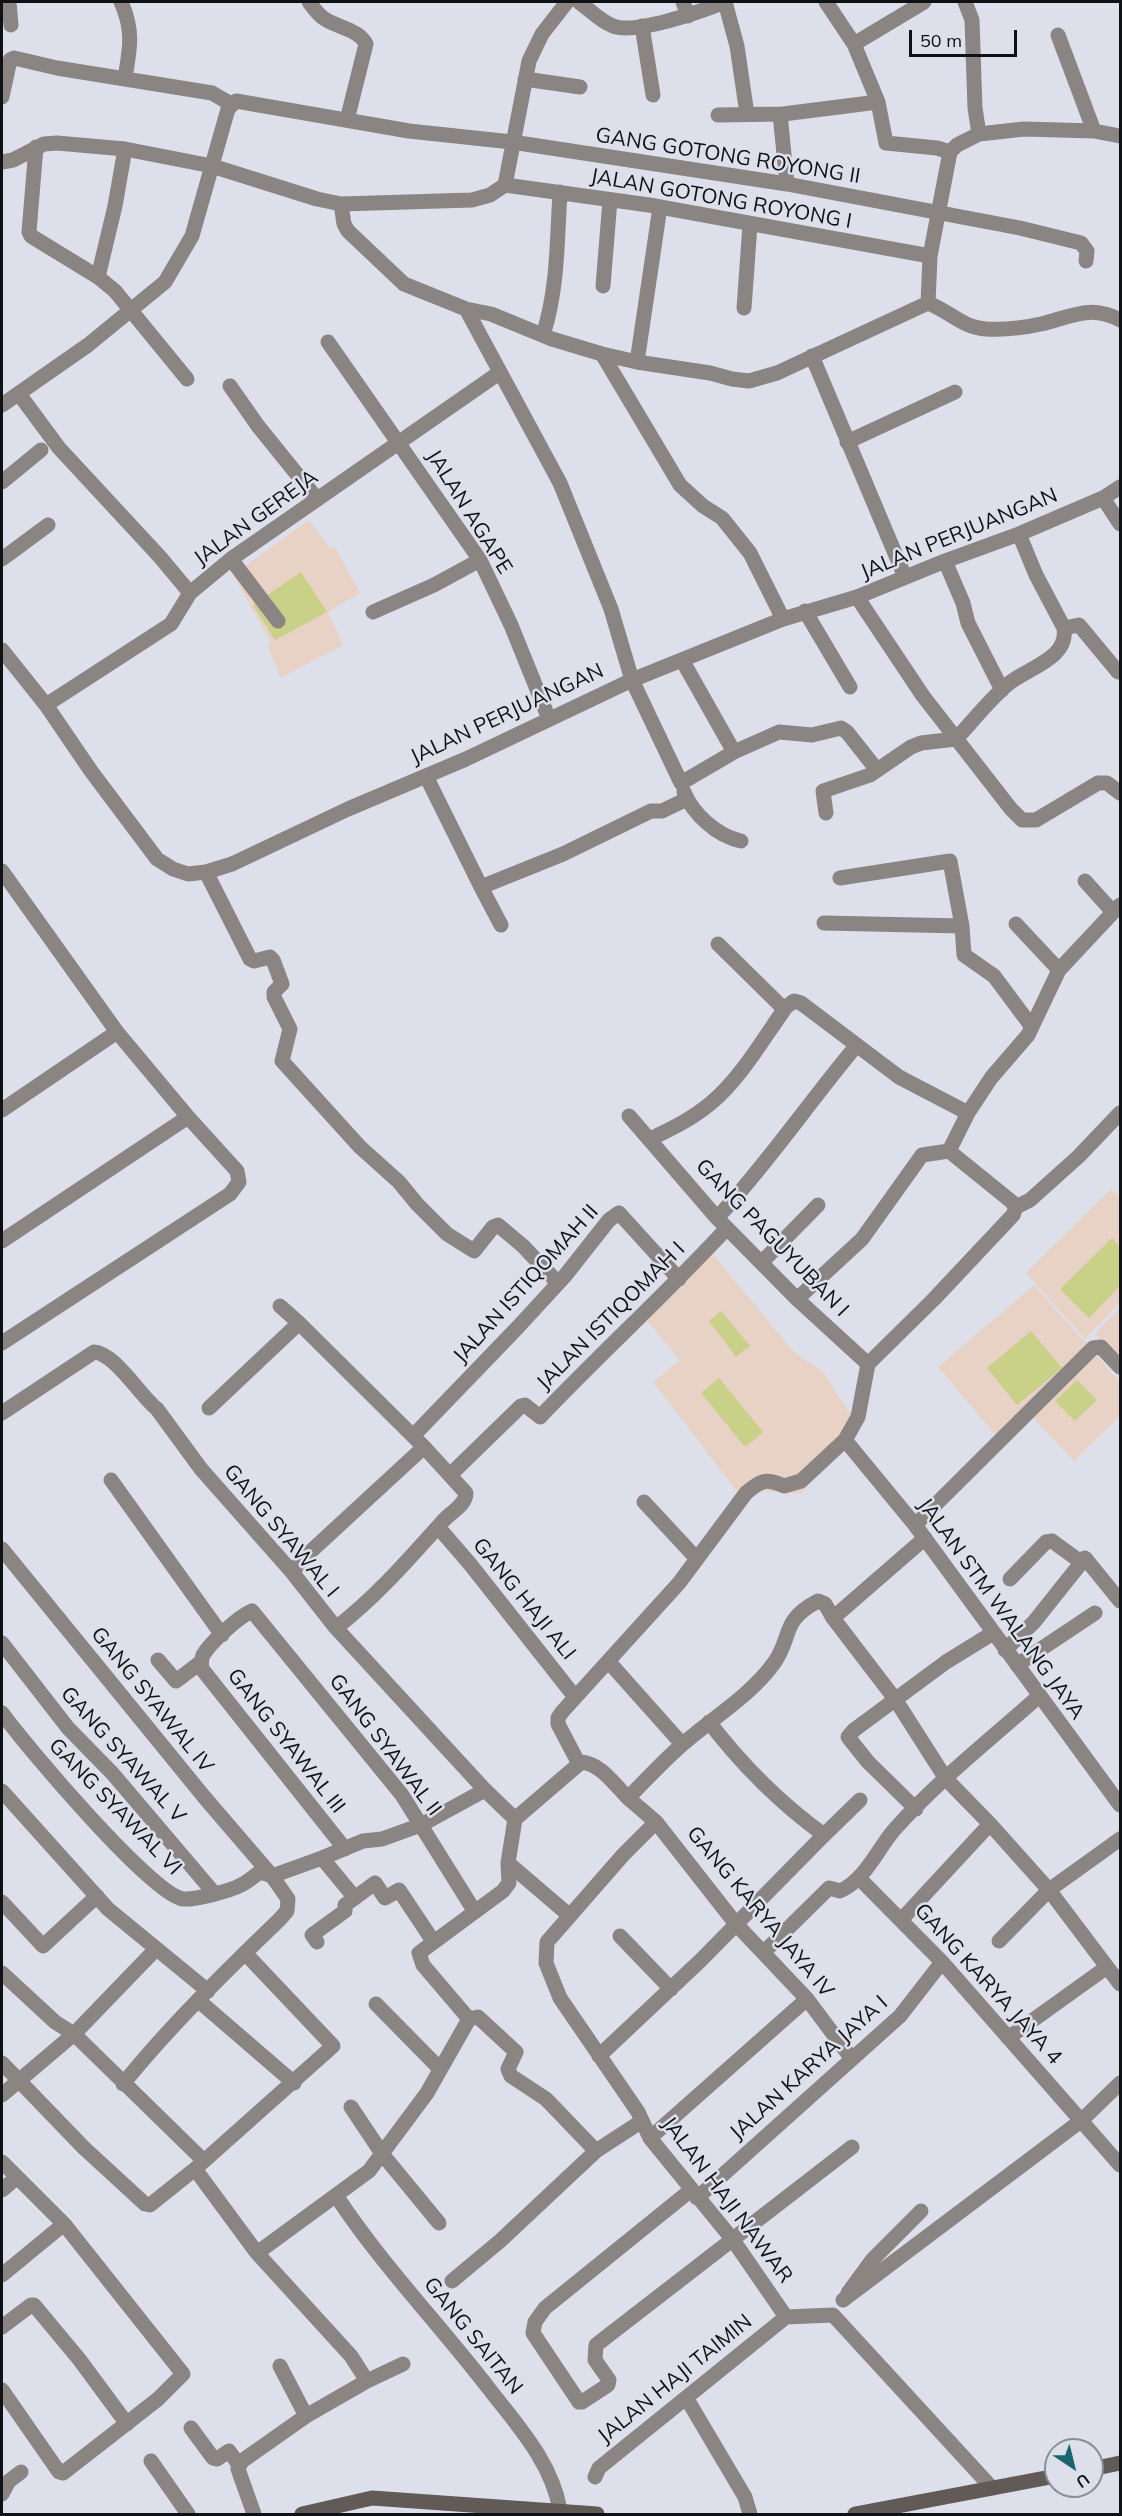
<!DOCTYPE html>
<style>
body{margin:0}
#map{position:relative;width:1122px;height:2516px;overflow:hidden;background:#dde0eb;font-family:Mulish,sans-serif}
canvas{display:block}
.frame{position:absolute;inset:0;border:3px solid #101114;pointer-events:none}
.north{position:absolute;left:1044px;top:2438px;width:60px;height:60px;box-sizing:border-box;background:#dde0eb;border:2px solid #8b8d95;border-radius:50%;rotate:145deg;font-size:16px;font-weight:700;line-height:24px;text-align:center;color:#101114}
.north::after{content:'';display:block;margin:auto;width:21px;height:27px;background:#1a666f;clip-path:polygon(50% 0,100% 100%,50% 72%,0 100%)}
.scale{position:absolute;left:909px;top:30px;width:108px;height:27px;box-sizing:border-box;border:3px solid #101114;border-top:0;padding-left:8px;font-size:18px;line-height:21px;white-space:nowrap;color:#101114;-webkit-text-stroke:4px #dde0eb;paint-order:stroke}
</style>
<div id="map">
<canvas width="1122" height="2516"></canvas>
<div class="frame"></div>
<div class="north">U</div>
<div class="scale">50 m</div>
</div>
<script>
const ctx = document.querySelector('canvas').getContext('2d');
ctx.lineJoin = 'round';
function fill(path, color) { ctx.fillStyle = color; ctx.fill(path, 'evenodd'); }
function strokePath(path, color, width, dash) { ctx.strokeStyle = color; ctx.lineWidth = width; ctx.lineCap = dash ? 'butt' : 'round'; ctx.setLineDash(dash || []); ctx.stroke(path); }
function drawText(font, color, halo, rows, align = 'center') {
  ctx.font = font + ' Mulish,sans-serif'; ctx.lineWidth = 5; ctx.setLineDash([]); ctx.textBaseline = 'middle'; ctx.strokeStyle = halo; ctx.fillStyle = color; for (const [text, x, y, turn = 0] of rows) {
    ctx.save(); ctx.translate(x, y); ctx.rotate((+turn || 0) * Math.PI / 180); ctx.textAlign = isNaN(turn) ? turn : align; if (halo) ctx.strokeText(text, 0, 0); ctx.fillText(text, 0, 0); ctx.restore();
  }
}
const education = new Path2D(`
 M309,520L330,548L335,547L360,593L328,612L343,645L280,678L268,646L271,642L233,575Z
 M1111,1189L1120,1198V1303L1085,1339L1026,1273Z
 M711,1252L794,1352L823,1372L851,1415L843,1441L801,1494L749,1490L740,1495L653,1382L680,1360L644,1317Z
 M1034,1285L1120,1382V1416L1074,1461L1027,1411L997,1437L938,1367Z
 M1120,1307V1358L1095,1334Z`);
const green = new Path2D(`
 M301,572L327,612L275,640L253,605Z
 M1112,1238L1120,1247V1286L1089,1318L1060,1289Z
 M721,1311L750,1346L736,1357L709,1321Z
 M1031,1331L1062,1368L1017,1405L987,1368Z
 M719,1378L763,1432L745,1447L701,1393Z
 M1077,1380L1097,1400L1075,1421L1055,1401Z`);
const minor = new Path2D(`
 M9,2L11,25
 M121,2C134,31 130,48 125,78
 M309,2C313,7 316,12 322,17C334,27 359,29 366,44L347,120
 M579,2C589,9 600,21 613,26C635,35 702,11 725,2
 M683,2L688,16
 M725,2L737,46L747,114
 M826,2L854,44L878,102L886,143L937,148L950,152
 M965,2L972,20L975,108L979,134
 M642,26L653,95
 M1058,35L1094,131
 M854,44L924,2
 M525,79L580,87
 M2,97L10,60L14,58L57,68L212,93L231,104
 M780,114L787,184
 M718,115L783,114L878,102
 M36,147L29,232L31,236L98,277L115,291L187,379
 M2,162L13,160L44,144L57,143L125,149L212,166L317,199L341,204L472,200L490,195L505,185L529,61L542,34L567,2
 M505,185L649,205L930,256
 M341,204L344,224L348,231L404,284L466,309L491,314L552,339L602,354L637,362L710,373L732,379L749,381L777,373L928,303
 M98,277L115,206L125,149
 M603,286L610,200
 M928,303L930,256L950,152L957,145L979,134L1024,129L1094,131L1120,136
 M928,303C949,311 963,328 986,329C1003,330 1023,328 1041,324C1071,317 1090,304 1120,320
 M744,308L750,225
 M466,309L560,483L611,609L632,680L681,783L734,752
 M543,335C558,289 557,240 560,192
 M328,342L480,560L511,625L549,719
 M602,354L680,485L703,506L722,518L750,553L783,619
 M812,356L905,577
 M637,362L660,207
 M230,386L258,426L317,499
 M19,394L59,448L160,557L190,593
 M2,405L88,345L165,282L192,236L228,109L236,101L409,131L512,142L787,184L1020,228L1081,243L1087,251L1086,261
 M847,442L955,392
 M2,482L41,450
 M1103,498L1120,524
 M2,559L48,525
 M231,559L278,621
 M945,561L963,603L968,623L1002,690
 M857,597L923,696L1011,809L1022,820H1036L1098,783H1107L1120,793
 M805,611L850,687
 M373,612L434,585L480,560
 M1064,628L1079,625L1118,672
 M2,650L46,705L91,771L157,859L173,869L188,874L206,872L232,864L348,809L466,759L632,680L783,619L857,597L945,561L1019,534L1103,498L1120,487
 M682,660L734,752L779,732L812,735L841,728L847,732L877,770
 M46,705L171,624L190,593L231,559L499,373
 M426,776L481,887L563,854L651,811H662L687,799
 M684,792C693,814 717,836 741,841
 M826,813L823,791L870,775L911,747L921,743L956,739C973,721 989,700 1008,684C1027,668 1069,659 1064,628L1036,575L1019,534
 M2,871L117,1032L188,1117L237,1171L239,1182L230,1194L2,1343
 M206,872L250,959L254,961L270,957L273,960L282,984L274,992V997L290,1029L282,1061L360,1147L399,1182L417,1204L447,1234L474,1251L493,1227L498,1225L523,1246L558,1283
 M840,878L950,861L962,926L964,955L994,976L1032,1027
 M1085,881L1113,912
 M481,887L501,925
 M824,923L962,926
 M1016,924L1059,970
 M718,944L784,1009
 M2,1110L117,1032
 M629,1116L717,1218L797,1299L868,1364
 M650,1139C671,1129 692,1119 711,1103C741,1078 763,1039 786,1007L794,1001L801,1003L899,1077L968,1113
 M949,1151L968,1113L991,1078L1028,1035L1059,970L1120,905
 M1016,1207L1030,1200L1079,1156L1120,1113
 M717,1218C768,1163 809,1102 857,1045
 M2,1241L188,1117
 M762,1262L818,1205
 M797,1299L862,1239L922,1155L949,1151
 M280,1306L299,1323
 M209,1408L299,1323L424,1447L466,1493C466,1505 451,1512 444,1520C409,1559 377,1596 336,1628
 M2,1413L94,1352C115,1353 141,1397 157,1409L201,1469L292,1572L336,1628L485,1790L515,1819
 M413,1436L518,1327L564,1277L609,1220L619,1213L679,1279
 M845,1440L915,1525L1120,1805
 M450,1475L521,1406L525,1405L540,1417C601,1353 667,1293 727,1228
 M111,1480L222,1635
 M644,1502L697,1559
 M915,1525L1093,1348L1101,1347L1120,1367
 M438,1527L470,1564L575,1697
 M2,1549L205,1798L272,1876L288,1899L287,1911L280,1919C227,1970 169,2027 123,2084
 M292,1572L309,1553L424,1447
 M1010,1579L1046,1542L1052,1541L1081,1562
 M833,1618L925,1538
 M2,1643L68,1728L113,1774L214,1893
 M1005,1650L1034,1622L1085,1558L1120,1601
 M158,1660L176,1681L201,1662
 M608,1661L682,1744
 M1017,1665L1095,1613
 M2,1713C25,1745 151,1894 183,1899C195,1900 230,1891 241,1885C248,1882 254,1876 260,1872L272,1876L322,1858L363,1841L382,1839L421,1825L485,1790
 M579,1762C600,1762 614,1784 628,1798
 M2,1791L108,1909L208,1991
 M916,1809L868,1762L848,1737L854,1730L946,1662L993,1633
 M656,1822L623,1855L547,1942L546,1963L560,1998L638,2112L650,2138L733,2240L786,2317
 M990,1824L1049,1890L1120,1984
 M824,1835L860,1800
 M345,1849L202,1669C201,1664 201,1660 203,1655C211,1642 238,1617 252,1611L402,1795L475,1912
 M322,1858L355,1898
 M508,1863L570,1916
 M859,1878L942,1962L1120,2165
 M2,1902L43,1946L97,1896
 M620,1936L671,1989
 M999,1941L1049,1890L1120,1839
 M317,1942L312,1935L345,1911V1905L375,1883L385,1898L399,1890L433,1941
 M764,1952L829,1888L840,1891C865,1880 877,1850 894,1830C937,1781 990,1740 1039,1696
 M2,1973L55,2022L74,2034L204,2161
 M199,2001L294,2083
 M376,2004L440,2069
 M469,2019L478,2017L516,2052L508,2069L511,2076L546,2099L596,2151L642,2121
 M1008,2038L1107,1967
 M599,2056L701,1960L824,1835C780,1803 742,1765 709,1722
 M852,2059L807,1999L736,1924L656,1822L628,1798C646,1780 664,1760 684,1743C714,1717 751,1695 774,1663C793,1636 780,1621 818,1601L825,1604L833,1618L895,1699L946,1779L990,1824L902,1919
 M2,2063L84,2148L145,2204L150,2205L195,2169L257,2253L351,2356L367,2381L306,2416L242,2461L238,2469L254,2514
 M2,2095L74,2034L156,1949
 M351,2107L383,2155L439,2223
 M650,2138L807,1999
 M2,2162L64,2224L183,2374L158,2399L63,2473L59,2472L2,2390
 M195,2169L333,2046L245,1953
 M2,2190L16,2178
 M691,2190L545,2308L535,2322L533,2333L579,2402H582L608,2385L609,2380L595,2360L596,2345L852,2147
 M337,2197C382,2265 440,2325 490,2390C518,2426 552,2463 560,2510
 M697,2198L900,2016L942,1962
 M257,2253L369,2171L427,2093L469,2019L423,1965L419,1953L503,1891L509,1883L508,1863L515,1819L579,1764L558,1724V1718L562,1712L679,1583L746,1493C761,1480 766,1478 784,1486L801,1481L845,1440L858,1417L868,1364L934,1299L1013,1215L1016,1207L1012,1202L949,1151
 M2,2275L64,2224
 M452,2281L500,2241L596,2151
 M848,2293L873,2259L921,2211
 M843,2300L1082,2120L1120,2083
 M833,2315L992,2488
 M786,2317L833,2315
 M2,2327L31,2305H34L79,2359L127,2424
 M280,2366L306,2416
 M367,2381L403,2364
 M687,2399L745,2497L750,2514
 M191,2428L213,2458L217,2459L229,2451L239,2465
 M151,2461L188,2514
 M595,2477L599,2468L786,2317
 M2,2494L9,2481L21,2472`);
const secondary = new Path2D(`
 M1092,2469L1120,2463
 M302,2514L372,2498L597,2514
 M855,2514L1056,2476`);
const streetNames = [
 ["GANG GOTONG ROYONG II",728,156,9],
 ["JALAN GOTONG ROYONG I",721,199,10],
 ["JALAN AGAPE",469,512,58],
 ["JALAN GEREJA",256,518,-36],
 ["JALAN PERJUANGAN",959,534,-22],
 ["JALAN PERJUANGAN",507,714,-25],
 ["GANG PAGUYUBAN I",772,1238,46],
 ["JALAN ISTIQOMAH II",526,1284,-48],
 ["JALAN ISTIQOMAH I",611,1316,-45],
 ["GANG SYAWAL I",281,1531,50],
 ["GANG HAJI ALI",524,1599,51],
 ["JALAN STM WALANG JAYA",1001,1609,54],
 ["GANG SYAWAL IV",152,1700,51],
 ["GANG SYAWAL III",286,1741,52],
 ["GANG SYAWAL II",385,1745,53],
 ["GANG SYAWAL V",123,1755,48],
 ["GANG SYAWAL VI",115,1807,46],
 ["GANG KARYA JAYA IV",760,1912,50],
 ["GANG KARYA JAYA 4",988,1984,48],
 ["JALAN KARYA JAYA I",809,2068,-42],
 ["JALAN HAJI NAWAR",727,2200,53],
 ["GANG SAITAN",473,2336,51],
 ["JALAN HAJI TAIMIN",675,2379,-39]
];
fill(education, '#e8d2c5');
fill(green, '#c9d087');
strokePath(minor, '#8a8583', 15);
strokePath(secondary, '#615a57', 15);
drawText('21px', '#101114', '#dde0eb', streetNames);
</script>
